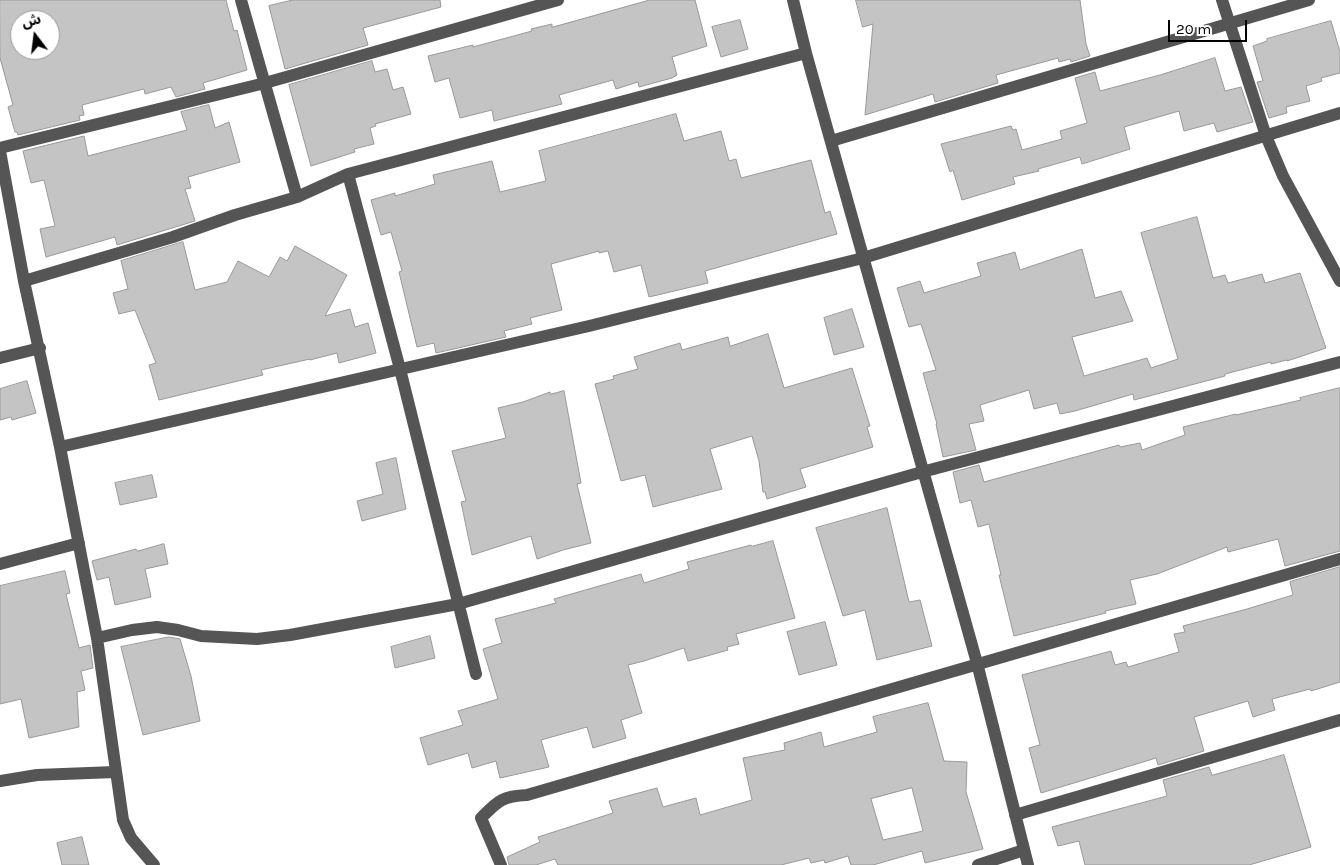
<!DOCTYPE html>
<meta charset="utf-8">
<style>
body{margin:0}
#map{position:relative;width:1340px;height:865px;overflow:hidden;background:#fff;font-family:Karla,"Noto Sans Arabic",sans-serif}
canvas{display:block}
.north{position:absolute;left:10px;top:10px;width:50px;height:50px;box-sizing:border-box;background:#fff;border:1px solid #999;border-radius:50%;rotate:345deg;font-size:14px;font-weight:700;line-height:20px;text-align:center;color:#000}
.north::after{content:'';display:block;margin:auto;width:18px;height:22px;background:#000;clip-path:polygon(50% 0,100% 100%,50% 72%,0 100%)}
.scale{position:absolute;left:1168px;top:20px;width:79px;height:22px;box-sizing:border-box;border:2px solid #000;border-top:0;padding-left:6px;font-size:15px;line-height:18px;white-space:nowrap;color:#000;-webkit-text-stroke:4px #fff;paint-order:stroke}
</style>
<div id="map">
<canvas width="1340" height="865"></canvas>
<div class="north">ش</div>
<div class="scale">20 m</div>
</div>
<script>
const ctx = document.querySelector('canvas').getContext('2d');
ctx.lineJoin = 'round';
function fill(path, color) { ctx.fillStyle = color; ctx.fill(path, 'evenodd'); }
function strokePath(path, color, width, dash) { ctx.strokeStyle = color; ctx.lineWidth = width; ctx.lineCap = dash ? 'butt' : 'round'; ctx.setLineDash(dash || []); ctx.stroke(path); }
const building = new Path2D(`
 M0,0H226L234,31L237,30L247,70L203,83L205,89L176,97L171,87L145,94L144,89L82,105L84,115L79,116L80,120L18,135L17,132H15L8,107L13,105L0,58ZM20,20H50V50H20Z
 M293,0H440L441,7L363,28L368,45L285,69L269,6Z
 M650,0H695L707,46L672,57L677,75L672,78L639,87L638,82L616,89L613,80L559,95L562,104L494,121L492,110L460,118L449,78L435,82L428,56L473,45V47L532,31L531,29L552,24V27Z
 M856,0H1080L1086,44L1090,56L1071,62L1070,59L1059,62L1058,58L996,75L998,83L935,102L933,94L865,115L873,24L863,27Z
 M740,20L748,49L721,57L712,27Z
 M1331,21L1340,52V73L1321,78L1322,81L1306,86L1310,101L1286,107L1287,113L1269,118L1257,82L1263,81L1253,46L1267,41V39Z
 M1215,58L1225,91L1241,87L1253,122L1217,132L1214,123L1184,131L1179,111L1124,127L1130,149L1082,164L1080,157L1038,169L1039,171L1013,177L1015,184L962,200L953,170L950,172L941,144L1011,126L1013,130L1016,129L1022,150L1062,139L1060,131L1087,123L1075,78L1095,72L1100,91L1160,75Z
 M372,61L375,72L387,69L393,90L403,87L411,114L375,124L376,126L370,128L374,144L354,149L355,152L311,166L289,85Z
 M209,105L215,128L229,122L240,162L188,177L191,188L185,189L195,221L117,245L115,237L46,257L40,229L55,226L44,180L31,183L23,151L84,136L88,156L187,130L181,112Z
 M676,114L684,141L721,131L729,161L736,159L741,178L811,160L825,213L830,211L837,234L705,271L708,283L649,297L641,265L614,272L608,251L599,253V251L551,264L562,310L530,318L532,324L504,331L506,337L436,353L434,343L417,347L399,272L402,271L391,232L381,235L371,200L395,193V196L435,184L433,175L492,161L500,192L546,181L539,151Z
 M1197,217L1213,278L1225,275L1228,283L1262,274L1265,283L1300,273L1326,348L1287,361V360L1271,364V362L1225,374V376L1134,400L1133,394L1075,411L1060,414L1057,403L1034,409L1029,390L980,405L984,421L969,424L976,450L943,457L936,424H937L923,373L936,370L921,324L909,327L897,288L920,281L924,293L981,276L977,263L1015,252L1020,270L1082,249L1095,298L1121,291L1133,321L1072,337L1084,376L1147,358L1151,368L1178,359L1141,233Z
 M183,242L195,290L227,282L238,261L269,277L280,257L287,261L295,246L347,275L325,316L350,309L355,327L368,323L376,353L339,363L337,353L310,360V359L261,370L263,375L159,400L149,365L156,363L135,310L119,314L113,293L128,289L121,261Z
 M852,309L864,347L834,355L824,318Z
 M768,334L784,388L852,368L870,426L867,427L873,447L800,469L806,487L767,499L765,492H763L759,461L752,436L710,449L722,489L653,507L645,475L621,481L595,384L614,379L613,376L638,369L634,357L680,343L682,350L728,337L730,346Z
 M27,381L36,413L12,420L11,417L0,420V389Z
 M1340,388V551L1285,566L1278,539L1228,552L1227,547L1157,574L1130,580L1136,604L1105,611L1106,613L1014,636L999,575H1001L989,524L978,527L971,500L960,503L953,472L979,465L984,482L1119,445L1120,447L1140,443L1142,450L1185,435L1183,427L1236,414V415L1301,400L1300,398Z
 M564,391L581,483L577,484L591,543L563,550L537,559L531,536L472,555L461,502L466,501L452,451L506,438L498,408L523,402L550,392V394Z
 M396,458L406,509L362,521L357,501L383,494L376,463Z
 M152,475L157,497L120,505L115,483Z
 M887,508L909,602L920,600L932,646L877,660L865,610L843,616L816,528Z
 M773,541L795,618L736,634L739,644L727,647L728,650L707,656L688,661L684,648L644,661L628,665L642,713L621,720L626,738L593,748L587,727L541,740L549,767L500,778L496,761L472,768L468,753L428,765L420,738L463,725L458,711L498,699L483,649L502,643L495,619L556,603L554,599L641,574L644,583L689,569L687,562L751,545L752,546Z
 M164,544L168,564L145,569L151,597L115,605L109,577L97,580L92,561L136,549L137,551Z
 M1340,567V682L1311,691L1310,689L1272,699L1275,710L1253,717L1248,701L1194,717L1204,751L1158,765L1156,758L1041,793L1029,748L1040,745L1022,675L1111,651L1115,665L1126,662L1128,667L1179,652L1174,634L1185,632L1183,626L1247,609L1293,595L1290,582Z
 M65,571L70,593L66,594L79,648L90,645L93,668L81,671L85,690L77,692L79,727L29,738L21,699L0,704V586Z
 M825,622L837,665L799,675L787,632Z
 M430,636L435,658L395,668L391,647Z
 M169,637L180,639L191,676L200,721L143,735L121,647Z
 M928,703L944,761L967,762L966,792L983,849L925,863L922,851L873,865H851L848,856L825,863L824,860L811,863L809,858L781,865H558L555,859L536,865H509L507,857L540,842L538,837L613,813L609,801L657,788L663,807L696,798L700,815L752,800L743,758L785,750L784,743L821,732L824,747L877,732L873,717ZM912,788L923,831L883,840L871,799Z
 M1284,755L1311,847L1249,865H1085L1079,841L1058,846L1052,827L1167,796L1163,780L1209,767L1212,775Z
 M82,837L89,865H62L57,843Z`);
const minor = new Path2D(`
 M241,0L297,197
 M793,0L806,53L977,663L1028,865
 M1222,0L1266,136L1283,176L1340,281
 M831,141L1309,0
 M0,148L265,83L558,0
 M0,151L24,281L60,447L97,638L132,630L157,627L178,630L201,636L257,639L290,635L458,604L922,472L1340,362
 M348,174L400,369L476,674
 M24,281L173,237L235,215L297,197L348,174L806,53
 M0,358L40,348
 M60,447L589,326L863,258L1340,113
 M0,564L79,543
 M97,638L123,820L131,838L154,865
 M0,781L37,775L115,772
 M1015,815L1340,720
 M501,865L481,818C498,801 502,796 527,795L1340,559
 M978,865L1024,850`);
fill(building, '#c4c4c4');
strokePath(building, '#999', 1);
strokePath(minor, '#555', 12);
</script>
